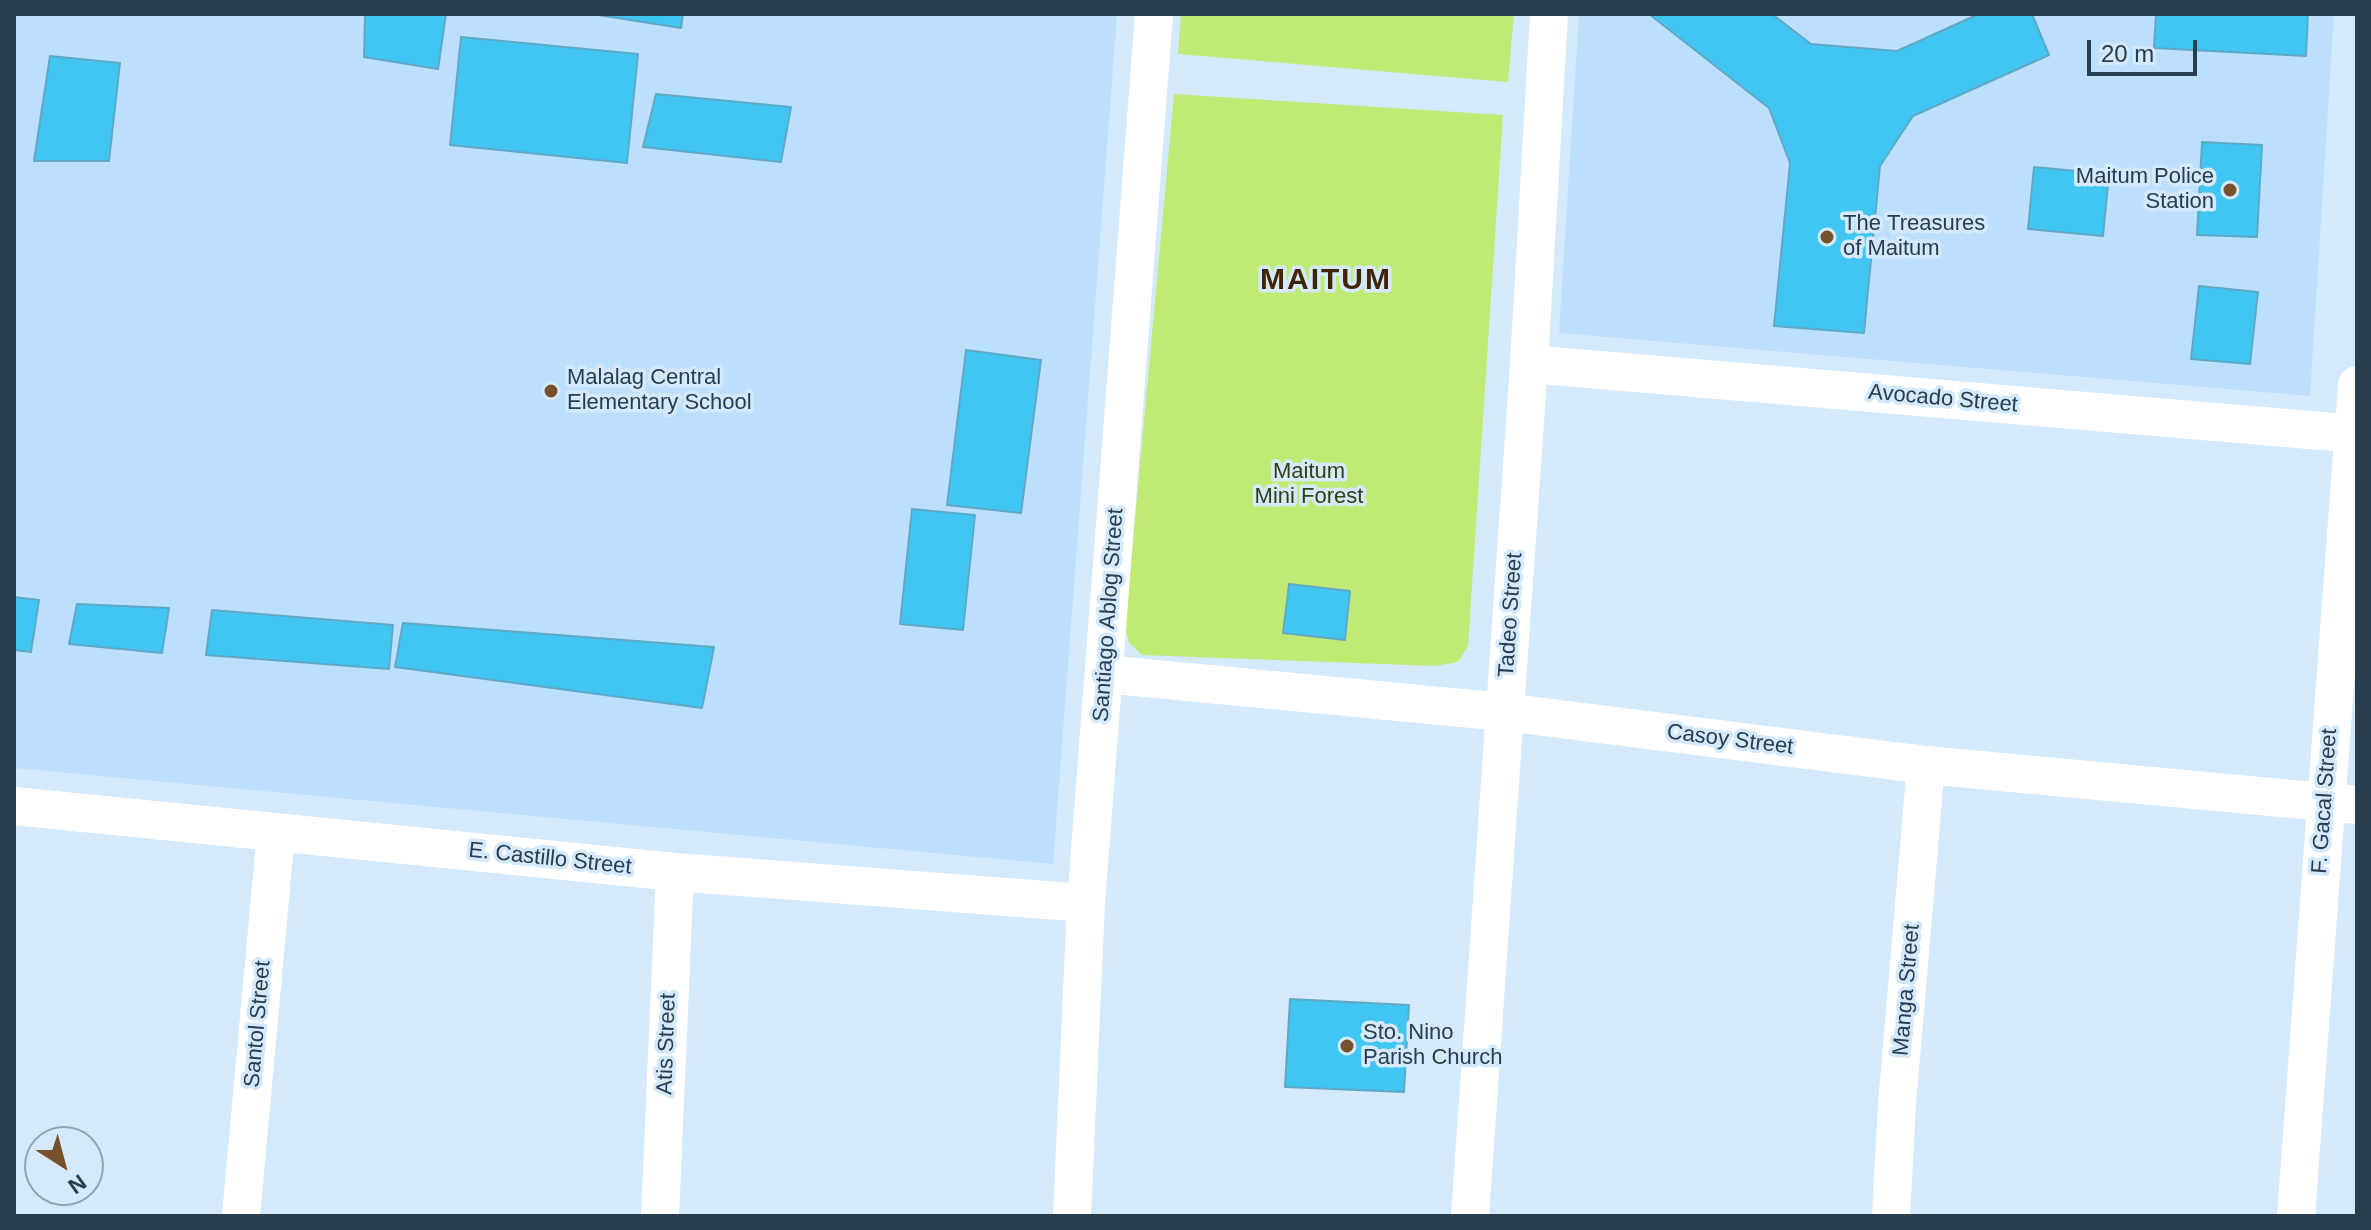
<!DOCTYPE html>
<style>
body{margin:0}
#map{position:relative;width:2371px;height:1230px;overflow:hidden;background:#d4e9fc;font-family:Helvetica,sans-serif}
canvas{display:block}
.frame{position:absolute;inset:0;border:16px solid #283d50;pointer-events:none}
.north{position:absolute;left:24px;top:1126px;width:80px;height:80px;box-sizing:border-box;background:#d4e9fc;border:2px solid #8fa4b7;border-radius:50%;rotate:144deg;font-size:22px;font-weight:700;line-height:32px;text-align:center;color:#283d50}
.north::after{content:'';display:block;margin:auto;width:28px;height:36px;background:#76512c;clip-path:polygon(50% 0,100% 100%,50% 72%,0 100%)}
.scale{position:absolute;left:2087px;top:40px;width:110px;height:36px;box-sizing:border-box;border:4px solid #283d50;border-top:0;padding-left:10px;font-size:24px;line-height:28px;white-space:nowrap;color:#283d50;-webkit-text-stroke:6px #d4e9fc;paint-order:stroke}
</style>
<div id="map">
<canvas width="2371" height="1230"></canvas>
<div class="frame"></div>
<div class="north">N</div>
<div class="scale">20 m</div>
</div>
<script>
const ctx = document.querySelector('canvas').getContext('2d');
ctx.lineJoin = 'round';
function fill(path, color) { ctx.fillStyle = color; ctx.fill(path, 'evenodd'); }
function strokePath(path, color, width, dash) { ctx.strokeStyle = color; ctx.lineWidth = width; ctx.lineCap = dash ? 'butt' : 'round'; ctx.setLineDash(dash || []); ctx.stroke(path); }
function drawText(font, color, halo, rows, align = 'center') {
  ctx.font = font + ' Helvetica,sans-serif'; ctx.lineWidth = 7; ctx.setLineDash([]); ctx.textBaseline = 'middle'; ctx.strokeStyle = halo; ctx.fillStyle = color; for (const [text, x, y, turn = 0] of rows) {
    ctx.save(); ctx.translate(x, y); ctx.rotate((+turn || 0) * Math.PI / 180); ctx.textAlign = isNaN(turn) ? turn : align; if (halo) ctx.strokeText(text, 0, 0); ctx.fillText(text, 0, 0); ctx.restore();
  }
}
const built = new Path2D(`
 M14,14H1117L1053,864L14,768Z
 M1579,14H2334L2310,396L1559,333Z`);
const green = new Path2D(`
 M1181,14H1514L1508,82L1178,54Z
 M1174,94L1503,115L1468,646L1458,662L1435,666L1142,655L1129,642L1125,628Z`);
const building = new Path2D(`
 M365,14H446L438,69L364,57Z
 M592,14H683L681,28Z
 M1649,14H1772L1811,44L1897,51L1979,14H2032L2049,55L1913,116L1880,166L1864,333L1774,326L1790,163L1769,108Z
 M2156,14H2308L2306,56L2154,48Z
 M461,37L638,54L627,163L450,145Z
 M50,56L120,63L109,161H34Z
 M656,94L791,107L781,162L643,147Z
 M2202,142L2262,145L2257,237L2197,235Z
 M2034,167L2109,174L2103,236L2028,229Z
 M2199,286L2258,292L2250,364L2191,359Z
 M966,350L1041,360L1021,513L947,505Z
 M912,509L975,515L963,630L900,624Z
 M1289,584L1350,591L1345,640L1283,633Z
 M14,597L39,600L31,652L14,650Z
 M77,604L169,608L162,653L69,644Z
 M212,610L393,625L389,669L206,655Z
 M403,623L714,647L702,708L395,667Z
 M1290,999L1409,1005L1404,1092L1285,1087Z`);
const street = new Path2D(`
 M1529,364L2357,434
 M1104,674L1504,712L1926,765L2357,805
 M14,806L675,872L1086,903
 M241,1216L276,832
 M660,1216L675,872
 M1072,1216L1086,903L1154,14
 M1470,1216L1529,364L1549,14
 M1891,1216L1897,1104L1926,765
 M2296,1216L2357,385`);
const markers = [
 [2230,190,8,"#76512c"],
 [1827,237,8,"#76512c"],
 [551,391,8,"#76512c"],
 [1347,1046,8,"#76512c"]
];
const poiNames = [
 ["Maitum Police",2214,177,"right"],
 ["Station",2214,202,"right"],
 ["The Treasures",1843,224],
 ["of Maitum",1843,249],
 ["Malalag Central",567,378],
 ["Elementary School",567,403],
 ["Sto. Nino",1363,1033],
 ["Parish Church",1363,1058]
];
const streetNames = [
 ["Avocado Street",1943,399,5],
 ["Santiago Ablog Street",1109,615,-86],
 ["Tadeo Street",1511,615,-86],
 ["Casoy Street",1730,740,7],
 ["F. Gacal Street",2325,801,-86],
 ["E. Castillo Street",550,859,6],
 ["Manga Street",1907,990,-85],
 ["Santol Street",258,1024,-85],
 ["Atis Street",667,1044,-88]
];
const parkNames = [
 ["Maitum",1309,472],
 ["Mini Forest",1309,497]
];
const districtNames = [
 ["MAITUM",1326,281]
];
fill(built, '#bcdffe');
fill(green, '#c1ea75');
fill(building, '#41c5f2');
strokePath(building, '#60a9c6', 2);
strokePath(street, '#fff', 38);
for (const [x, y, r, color] of markers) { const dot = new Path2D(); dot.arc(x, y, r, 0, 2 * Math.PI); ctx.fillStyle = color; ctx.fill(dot); strokePath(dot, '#d4e9fc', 3); }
drawText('22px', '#283d50', '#d4e9fc', poiNames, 'left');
drawText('22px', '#283d50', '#d4e9fc', streetNames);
drawText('22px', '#31400e', '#d4e9fc', parkNames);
ctx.letterSpacing = '2px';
drawText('bold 30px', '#402505', '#d4e9fc', districtNames);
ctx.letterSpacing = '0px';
</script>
